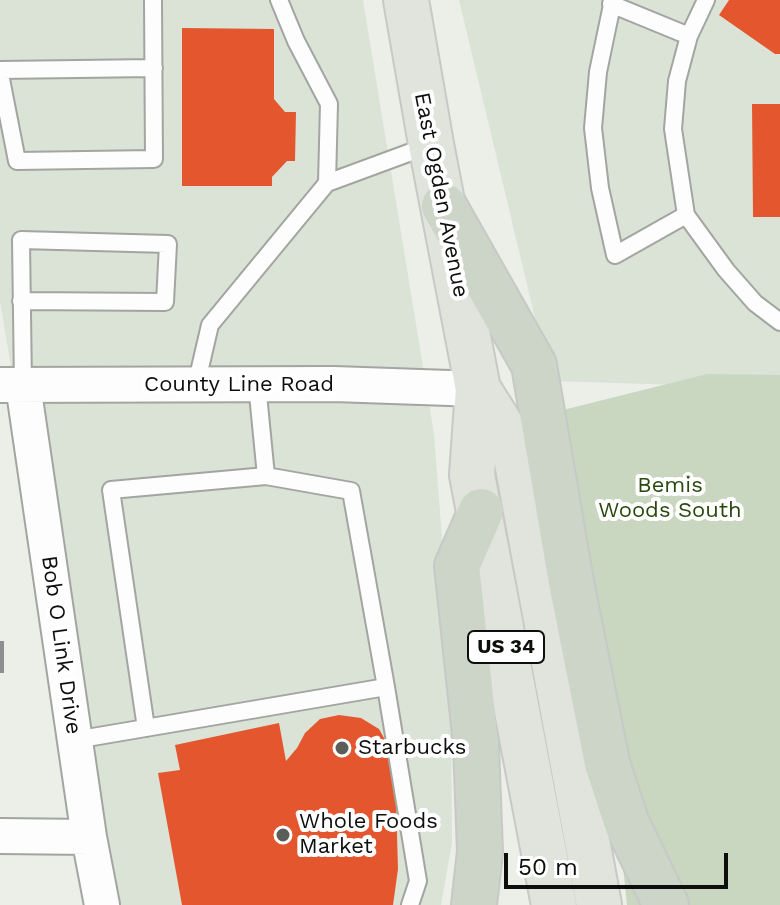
<!DOCTYPE html>
<style>
body{margin:0}
#map{position:relative;width:780px;height:905px;overflow:hidden;background:#ebefe8;font-family:"Work Sans",sans-serif}
canvas{display:block}
.scale{position:absolute;left:504px;top:853px;width:224px;height:36px;box-sizing:border-box;border:4px solid #0c0f0b;border-top:0;padding-left:10px;font-size:24px;line-height:28px;white-space:nowrap;color:#0c0f0b;-webkit-text-stroke:6px #fff;paint-order:stroke}
</style>
<div id="map">
<canvas width="780" height="905"></canvas>
<div class="scale">50 m</div>
</div>
<script>
const ctx = document.querySelector('canvas').getContext('2d');
ctx.lineJoin = 'round';
function fill(path, color) { ctx.fillStyle = color; ctx.fill(path, 'evenodd'); }
function strokePath(path, color, width, dash) { ctx.strokeStyle = color; ctx.lineWidth = width; ctx.lineCap = dash ? 'butt' : 'round'; ctx.setLineDash(dash || []); ctx.stroke(path); }
function drawText(font, color, halo, rows, align = 'center') {
  ctx.font = font + ' "Work Sans",sans-serif'; ctx.lineWidth = 8; ctx.setLineDash([]); ctx.textBaseline = 'middle'; ctx.strokeStyle = halo; ctx.fillStyle = color; for (const [text, x, y, turn = 0] of rows) {
    ctx.save(); ctx.translate(x, y); ctx.rotate((+turn || 0) * Math.PI / 180); ctx.textAlign = isNaN(turn) ? turn : align; if (halo) ctx.strokeText(text, 0, 0); ctx.fillText(text, 0, 0); ctx.restore();
  }
}
const built = new Path2D(`
 M0,0H363L434,434L451,655L452,843L441,905H100L0,301Z
 M459,0H780V388L550,381Z`);
const green = new Path2D(`
 M707,374L780,375V905H627L609,732L555,414L567,409Z`);
const shops = new Path2D(`
 M729,0H780V54H775L719,15Z
 M182,28L274,29V99L285,112H296L295,161H287L272,177V186H182Z
 M752,104H780V217H753Z
 M339,715L361,718L379,729L389,747L396,801L398,869L393,905H182L158,773L180,770L175,745L279,723L286,761L297,748L305,733L320,719Z`);
const industry = new Path2D(`
 M0,641H4V673H0Z`);
const service = new Path2D(`
 M613,0L598,72L593,128L600,188L615,255L686,215
 M706,0L689,36L677,81L673,129L686,215L726,270L755,303L780,322
 M611,4L689,36
 M0,70L154,68
 M0,74L17,161L154,159L153,0
 M327,183L430,145
 M21,301L165,302L168,244L21,240L23,385
 M196,385L210,325L327,183L329,104L296,41L279,0
 M386,687L418,881L410,905
 M146,728L111,490L266,476
 M75,740L386,687L351,491L266,476L257,384`);
const minor = new Path2D(`
 M0,385L334,384L478,389
 M23,385L89,837L102,905
 M0,836L89,837`);
const primary = new Path2D(`
 M406,0L431,144L478,389L472,475L554,905
 M478,389L514,446L599,905`);
const motorway = new Path2D(`
 M444,206L534,365L571,582L607,763L627,824L666,905
 M474,905L480,852L476,744L457,566L481,511`);
const markers = [
 [342,748,8,"#5a5d58"],
 [283,835,8,"#5a5d58"]
];
const shields = [
 [506,647,76]
];
const shieldNames = [
 ["US 34",506,647]
];
const streetNames = [
 ["East Ogden Avenue",441,195,79],
 ["County Line Road",239,385],
 ["Bob O Link Drive",61,645,82]
];
const parkNames = [
 ["Bemis",670,486],
 ["Woods South",670,511]
];
const poiNames = [
 ["Starbucks",358,748],
 ["Whole Foods",299,822],
 ["Market",299,847]
];
fill(built, '#dbe3d7');
fill(green, '#c9d7c1');
fill(shops, '#e4572e');
fill(industry, '#8d8d92');
strokePath(service, '#a2a5a0', 20);
strokePath(minor, '#a2a5a0', 38);
strokePath(primary, '#c7c9c6', 48);
strokePath(motorway, '#c7c9c6', 48);
strokePath(service, '#fcfdfc', 16);
strokePath(minor, '#fcfdfc', 34);
strokePath(primary, '#e0e4dd', 44);
strokePath(motorway, '#cdd4c8', 44);
for (const [x, y, r, color] of markers) { const dot = new Path2D(); dot.arc(x, y, r, 0, 2 * Math.PI); ctx.fillStyle = color; ctx.fill(dot); strokePath(dot, '#fff', 3); }
for (const [x, y, w] of shields) { const box = new Path2D(); box.roundRect(x - w / 2, y - 16, w, 32, 6); ctx.fillStyle = '#fff'; ctx.fill(box); strokePath(box, '#0c0f0b', 2); }
drawText('bold 20px', '#0c0f0b', null, shieldNames);
drawText('22px', '#0c0f0b', '#fff', streetNames);
drawText('22px', '#29480d', '#fff', parkNames);
drawText('22px', '#0c0f0b', '#fff', poiNames, 'left');
</script>
